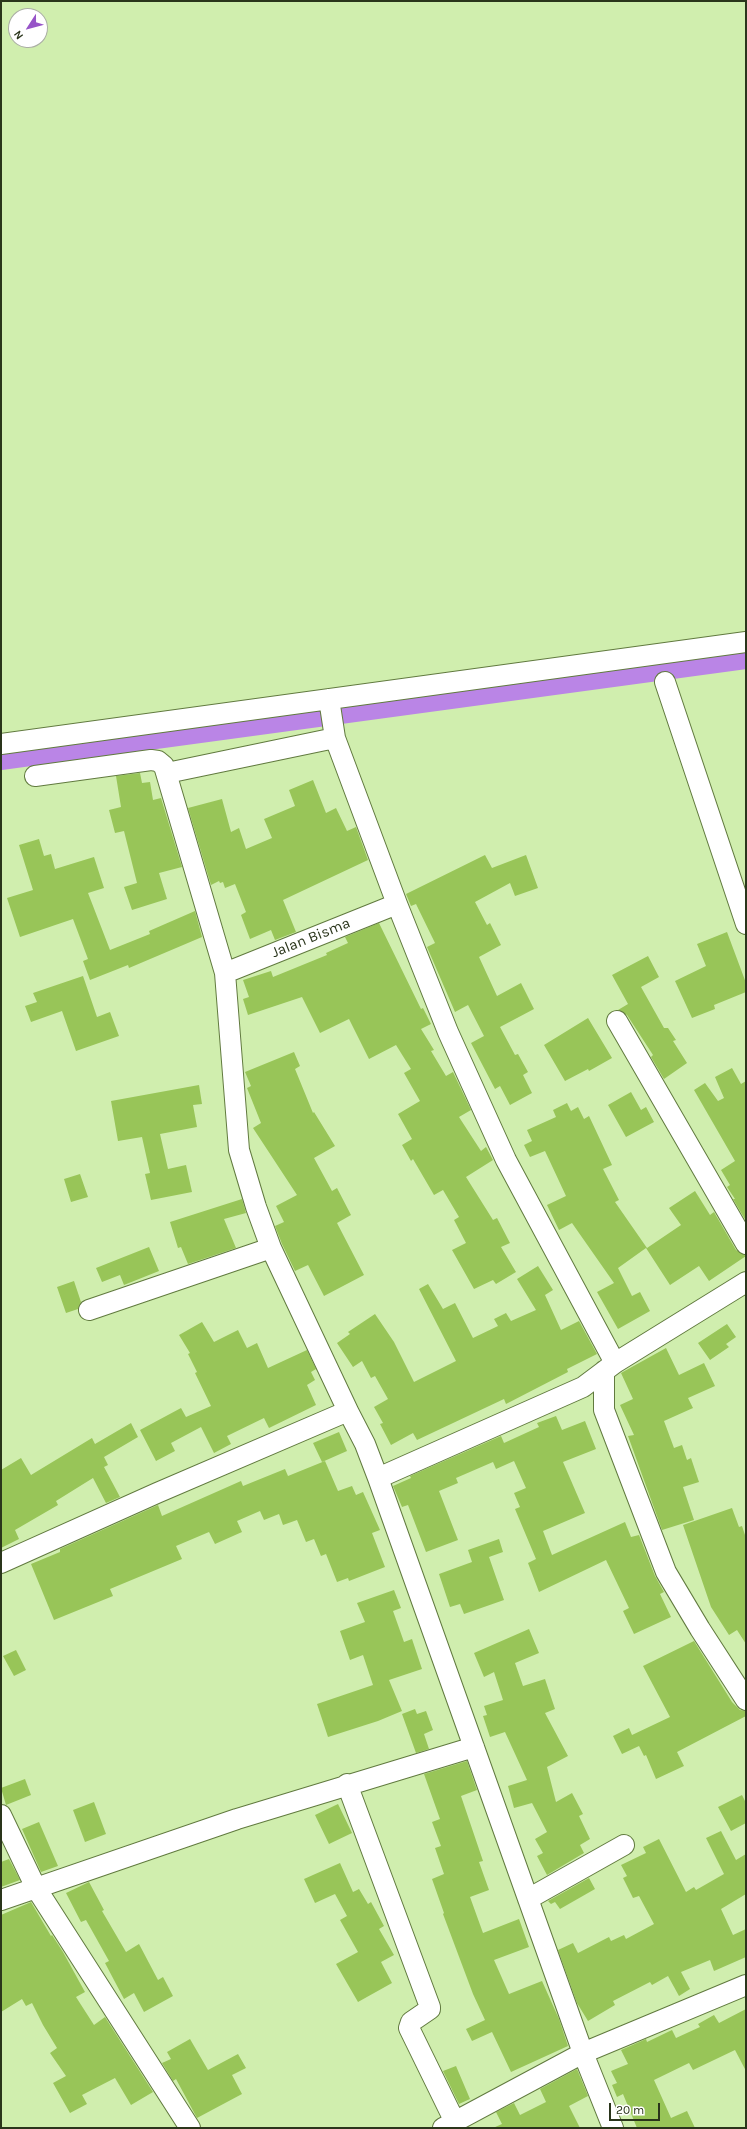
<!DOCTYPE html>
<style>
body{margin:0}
#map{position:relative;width:747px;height:2129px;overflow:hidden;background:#d0eeae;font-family:Karla,sans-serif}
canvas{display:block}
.frame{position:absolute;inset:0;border:2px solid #2a351b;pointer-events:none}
.north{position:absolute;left:8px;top:8px;width:40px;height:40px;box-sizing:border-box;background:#fff;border:1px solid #aaaea4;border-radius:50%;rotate:234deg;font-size:11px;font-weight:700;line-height:16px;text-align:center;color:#2a351b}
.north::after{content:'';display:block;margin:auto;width:14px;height:18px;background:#9754c8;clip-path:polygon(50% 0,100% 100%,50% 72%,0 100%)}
.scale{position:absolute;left:609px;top:2103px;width:51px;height:18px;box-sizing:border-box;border:2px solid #2a351b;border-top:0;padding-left:5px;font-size:12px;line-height:14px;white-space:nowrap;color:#2a351b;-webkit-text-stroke:3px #fff;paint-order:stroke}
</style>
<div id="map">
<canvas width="747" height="2129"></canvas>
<div class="frame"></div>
<div class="north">N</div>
<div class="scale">20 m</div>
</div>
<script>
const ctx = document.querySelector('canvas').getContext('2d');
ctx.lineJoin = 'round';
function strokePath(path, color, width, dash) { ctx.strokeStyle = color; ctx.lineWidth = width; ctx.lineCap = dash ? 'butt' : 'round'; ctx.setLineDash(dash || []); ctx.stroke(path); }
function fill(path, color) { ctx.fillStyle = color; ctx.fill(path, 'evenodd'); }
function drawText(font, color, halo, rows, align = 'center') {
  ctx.font = font + ' Karla,sans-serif'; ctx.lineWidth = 3; ctx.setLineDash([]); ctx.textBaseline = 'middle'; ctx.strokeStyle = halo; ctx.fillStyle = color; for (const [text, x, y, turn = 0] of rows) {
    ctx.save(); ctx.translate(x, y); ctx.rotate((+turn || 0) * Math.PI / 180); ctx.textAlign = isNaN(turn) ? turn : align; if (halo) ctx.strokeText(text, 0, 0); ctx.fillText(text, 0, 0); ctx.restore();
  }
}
const canal = new Path2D(`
 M1,761L746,660`);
const building = new Path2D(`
 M140,773L142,783L150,782L153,800L161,798L182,867L159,873L167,899L132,910L124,887L137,883L124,831L115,833L109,810L121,807L116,776Z
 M313,780L326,813L336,808L347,831L356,827L368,860L283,900L296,932L275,940L271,930L250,939L241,915L246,912L235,884L225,888L223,882L220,883L219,881L211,885L188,808L222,799L231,832L239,828L246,849L272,838L264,819L295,806L289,790Z
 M39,839L44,856L51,854L55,869L94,857L104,888L88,893L110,950L150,934L149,931L195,911L202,937L129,968L128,965L90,980L83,961L88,959L73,919L20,937L7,898L33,890L19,845Z
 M485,855L492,868L526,855L538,888L515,896L510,883L475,902L487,925L490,923L501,945L479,957L497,996L521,983L534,1009L500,1027L515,1055L518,1054L528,1072L523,1075L532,1093L510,1105L500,1086L495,1089L471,1043L484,1036L468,1005L455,1012L427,947L435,943L416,904L411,906L406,894Z
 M379,923L421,1009L423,1008L431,1024L421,1029L434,1050L431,1051L446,1076L453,1072L471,1110L459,1117L481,1151L486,1147L493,1160L466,1177L493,1220L497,1218L510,1243L501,1247L516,1272L496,1284L493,1280L474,1289L452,1250L466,1243L454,1220L459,1217L443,1190L434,1195L413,1159L411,1161L402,1145L412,1139L398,1114L420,1101L404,1073L411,1069L396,1045L369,1059L349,1019L320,1033L302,997L248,1015L243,999L249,997L243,980L271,971L273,977L327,955L326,953L348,943L345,937Z
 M727,932L746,983V992L714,1005L715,1009L692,1018L675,981L706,966L697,944Z
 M648,956L659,977L641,987L664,1028H668L676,1040L673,1041L687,1063L664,1079L651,1057L653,1055L627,1015L618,1010L628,1004L612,975Z
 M83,976L97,1017L110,1012L119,1036L76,1051L62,1011L31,1022L25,1006L37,1002L33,993Z
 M588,1018L612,1058L589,1071L588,1069L565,1081L544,1045Z
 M294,1052L300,1066L295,1069L313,1113L314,1112L335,1146L314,1158L332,1191L337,1188L351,1215L337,1223L364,1275L324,1296L308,1265L295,1271L282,1244L275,1226L284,1222L276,1206L297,1195L253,1128L261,1123L247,1088L251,1086L245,1072Z
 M732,1068L741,1084L746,1081V1221L733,1199H735L727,1187L730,1185L721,1170L735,1161L694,1090L705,1083L718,1101L724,1098L715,1077Z
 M199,1085L202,1104L193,1105L197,1127L160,1134L168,1169L186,1165L192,1192L151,1200L145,1174L150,1173L142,1137L118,1141L111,1101Z
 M631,1092L641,1110L646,1107L654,1122L626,1137L608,1105Z
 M567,1103L571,1111L578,1107L584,1119L589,1116L612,1165L603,1169L619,1200L615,1202L647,1248L681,1225L669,1208L695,1191L710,1215L714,1212L736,1250L746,1256L709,1281L699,1266L670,1285L646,1248L618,1268L632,1296L640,1292L650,1311L618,1329L597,1292L614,1283L572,1223L559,1230L547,1205L566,1196L545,1151L530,1157L524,1145L532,1141L527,1130L556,1117L553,1110Z
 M80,1174L88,1197L71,1202L64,1179Z
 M242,1199L246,1213L224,1219L236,1248L188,1264L181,1247L178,1248L170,1222Z
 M149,1247L159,1271L124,1285L120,1275L102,1282L96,1268Z
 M538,1266L553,1290L545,1295L561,1330L579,1321L597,1354L567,1369L568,1372L506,1404L504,1399L417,1440L413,1433L391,1445L380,1424L383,1423L374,1407L388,1399L375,1376L371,1378L362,1361L353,1367L337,1343L350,1334L348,1332L375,1314L394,1342L414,1382L456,1361L419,1289L428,1284L443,1309L455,1303L473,1338L498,1326L494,1319L506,1313L511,1321L536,1310L517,1279Z
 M74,1281L81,1302L78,1309L66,1313L57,1287Z
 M202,1322L214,1342L238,1330L247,1348L257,1343L268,1368L307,1350L316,1369L311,1372L315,1380L307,1385L316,1405L269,1428L264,1418L227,1436L231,1444L214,1453L201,1427L171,1443L175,1451L156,1461L140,1430L181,1408L186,1417L211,1406L195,1373L197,1372L188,1354L190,1353L179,1335Z
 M727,1324L736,1337L726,1344L729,1347L710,1360L698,1343Z
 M666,1348L679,1375L704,1363L715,1386L688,1398L693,1408L664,1421L674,1448L682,1445L687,1460L691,1458L699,1482L683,1487L694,1520L662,1530L628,1436L634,1435L620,1405L633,1399L621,1373Z
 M556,1416L562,1430L585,1421L596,1449L563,1462L585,1513L543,1531L552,1555L625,1522L631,1537L639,1535L655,1576L664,1592L660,1594L671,1617L634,1634L623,1611L629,1608L606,1560L539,1592L528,1563L536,1559L515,1509L520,1507L514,1493L526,1488L514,1461L496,1469L493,1462L456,1478L458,1483L439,1491L458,1540L426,1552L408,1505L402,1507L393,1486L411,1478L410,1476L501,1436L504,1443L539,1427L537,1423Z
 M131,1423L138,1437L104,1457L108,1465L104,1467L120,1497L106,1503L93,1478L56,1501L58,1505L15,1530L19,1539L1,1548V1470L21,1458L31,1475L92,1438L95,1444Z
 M339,1432L347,1451L322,1462L313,1443Z
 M325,1461L338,1491L352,1486L356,1495L363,1492L380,1530L372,1533L385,1567L349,1581L348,1578L337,1582L326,1554L321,1556L314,1539L306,1542L297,1520L283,1525L279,1514L264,1520L260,1511L237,1521L242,1532L215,1544L209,1532L176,1546L182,1559L110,1589L113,1596L54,1620L31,1564L60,1552V1549L158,1505L162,1516L241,1481L243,1486L285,1469L288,1476Z
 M732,1508L739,1527L742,1526L746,1538V1644L737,1630L729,1635L711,1607L683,1525Z
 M499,1539L503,1552L489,1557L504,1600L464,1614L460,1604L450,1607L439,1574L472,1562L468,1550Z
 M394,1590L401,1608L393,1611L404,1642L412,1639L422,1669L389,1680L402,1711L378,1721L328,1737L317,1704L373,1685L363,1655L350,1660L340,1631L365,1622L357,1603Z
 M529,1629L539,1653L515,1663L523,1686L545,1679L555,1709L545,1713L568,1756L547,1767L556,1802L572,1793L583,1814L579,1816L590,1839L580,1845L584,1853L547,1875L537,1856L543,1853L535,1839L547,1832L532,1803L514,1808L508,1786L527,1780L505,1732L490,1737L483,1716L487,1715L484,1706L503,1700L494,1672L484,1677L474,1653Z
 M694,1641L732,1702L740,1710L746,1711V1716L677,1752L684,1766L656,1779L646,1755L644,1756L639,1746L622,1754L613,1736L629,1728L632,1735L670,1717L643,1666Z
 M16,1650L26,1670L14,1676L3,1656Z
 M415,1709L417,1714L426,1711L433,1730L424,1734L429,1749L416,1753L402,1714Z
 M467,1761L477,1790L461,1796L483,1861L479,1862L489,1890L470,1897L483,1933L519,1919L529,1947L494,1960L509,1994L542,1981L559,2019L568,2046L511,2072L492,2032L472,2041L466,2029L485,2020L473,1994L443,1914L444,1913L432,1879L444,1874L435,1848L441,1846L432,1822L440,1819L424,1774Z
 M25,1779L31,1795L6,1805L1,1788Z
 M742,1795L746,1803V1823L731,1831L718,1807Z
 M94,1802L106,1834L85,1842L73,1810Z
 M338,1804L352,1833L329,1844L315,1815Z
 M39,1822L58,1866L41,1872L22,1829Z
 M721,1831L736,1860L746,1854V1894L721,1909L733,1935L746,1929V1957L714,1971L710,1960L681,1972L690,1989L679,1996L668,1976L652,1985L650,1982L613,2001L615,2005L588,2021L577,2003L558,1950L573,1943L578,1953L609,1937L611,1941L624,1935L626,1939L654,1924L639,1896L633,1898L623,1878L627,1876L621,1865L646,1853L643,1847L659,1839L686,1892L694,1887L696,1890L724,1874L706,1838Z
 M9,1859L20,1880L1,1887V1862Z
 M340,1863L353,1892L359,1889L368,1904L371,1902L384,1926L379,1929L394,1955L381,1962L392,1983L358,2002L336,1964L358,1952L340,1920L347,1916L335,1894L315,1903L304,1879Z
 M589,1878L595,1889L560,1909L555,1902L551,1904L548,1901Z
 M89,1882L104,1910L102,1911L126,1952L139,1944L158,1980L163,1977L173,1996L144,2012L134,1993L124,1999L105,1963L109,1961L86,1920L81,1922L66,1893Z
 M31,1902L51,1936L52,1935L63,1952L85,1992L76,1997L94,2025L105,2017L153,2092L131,2105L115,2078L82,2095L87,2104L70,2113L53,2083L66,2076L50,2053L57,2048L43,2025L32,2003L26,2006L22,1999L1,2012V1915Z
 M746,2009V2071L735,2050L693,2070L689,2063L654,2080L671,2118L687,2111L695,2128H637L623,2094L617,2097L612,2085L617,2083L611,2071L628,2064L621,2050L646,2039L647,2042L672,2030L676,2038L700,2027L698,2024L714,2015L719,2023Z
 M190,2039L208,2070L238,2054L246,2068L232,2075L242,2094L197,2118L176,2079L173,2081L162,2063L171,2059L167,2052Z
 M456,2066L470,2099L459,2104L443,2071Z
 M577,2069L588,2096L569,2106L580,2128H493L502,2124L496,2112L514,2103L520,2115L546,2102L540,2089Z`);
const minor = new Path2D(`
 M665,682L746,924
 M329,699L335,738L397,904L448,1032L506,1160L615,1363
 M1,744L746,642
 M167,773L335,738
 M35,776L151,760L158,761L164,766L225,973L239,1150L256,1207L271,1248L348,1411
 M225,973L397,904
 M617,1021L746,1244
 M89,1310L271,1248
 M604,1371V1410L666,1572L700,1629L746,1700
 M378,1478L583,1387L615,1363L746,1282
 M1,1563L157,1493L348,1411L365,1444L378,1478L583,2053L613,2128
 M347,1784L430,2007V2009L411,2022L409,2028L455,2122
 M1,1815L36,1888L190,2128
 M528,1899L624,1845
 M1,1900L237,1819L474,1747
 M443,2128L583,2053L746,1985`);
const streetNames = [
 ["Jalan Bisma",311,938,-22]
];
strokePath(canal, '#ba85e6', 18);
fill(building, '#98c558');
strokePath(minor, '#617a3f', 22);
strokePath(minor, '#fff', 20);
drawText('15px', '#2a351b', '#fff', streetNames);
</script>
